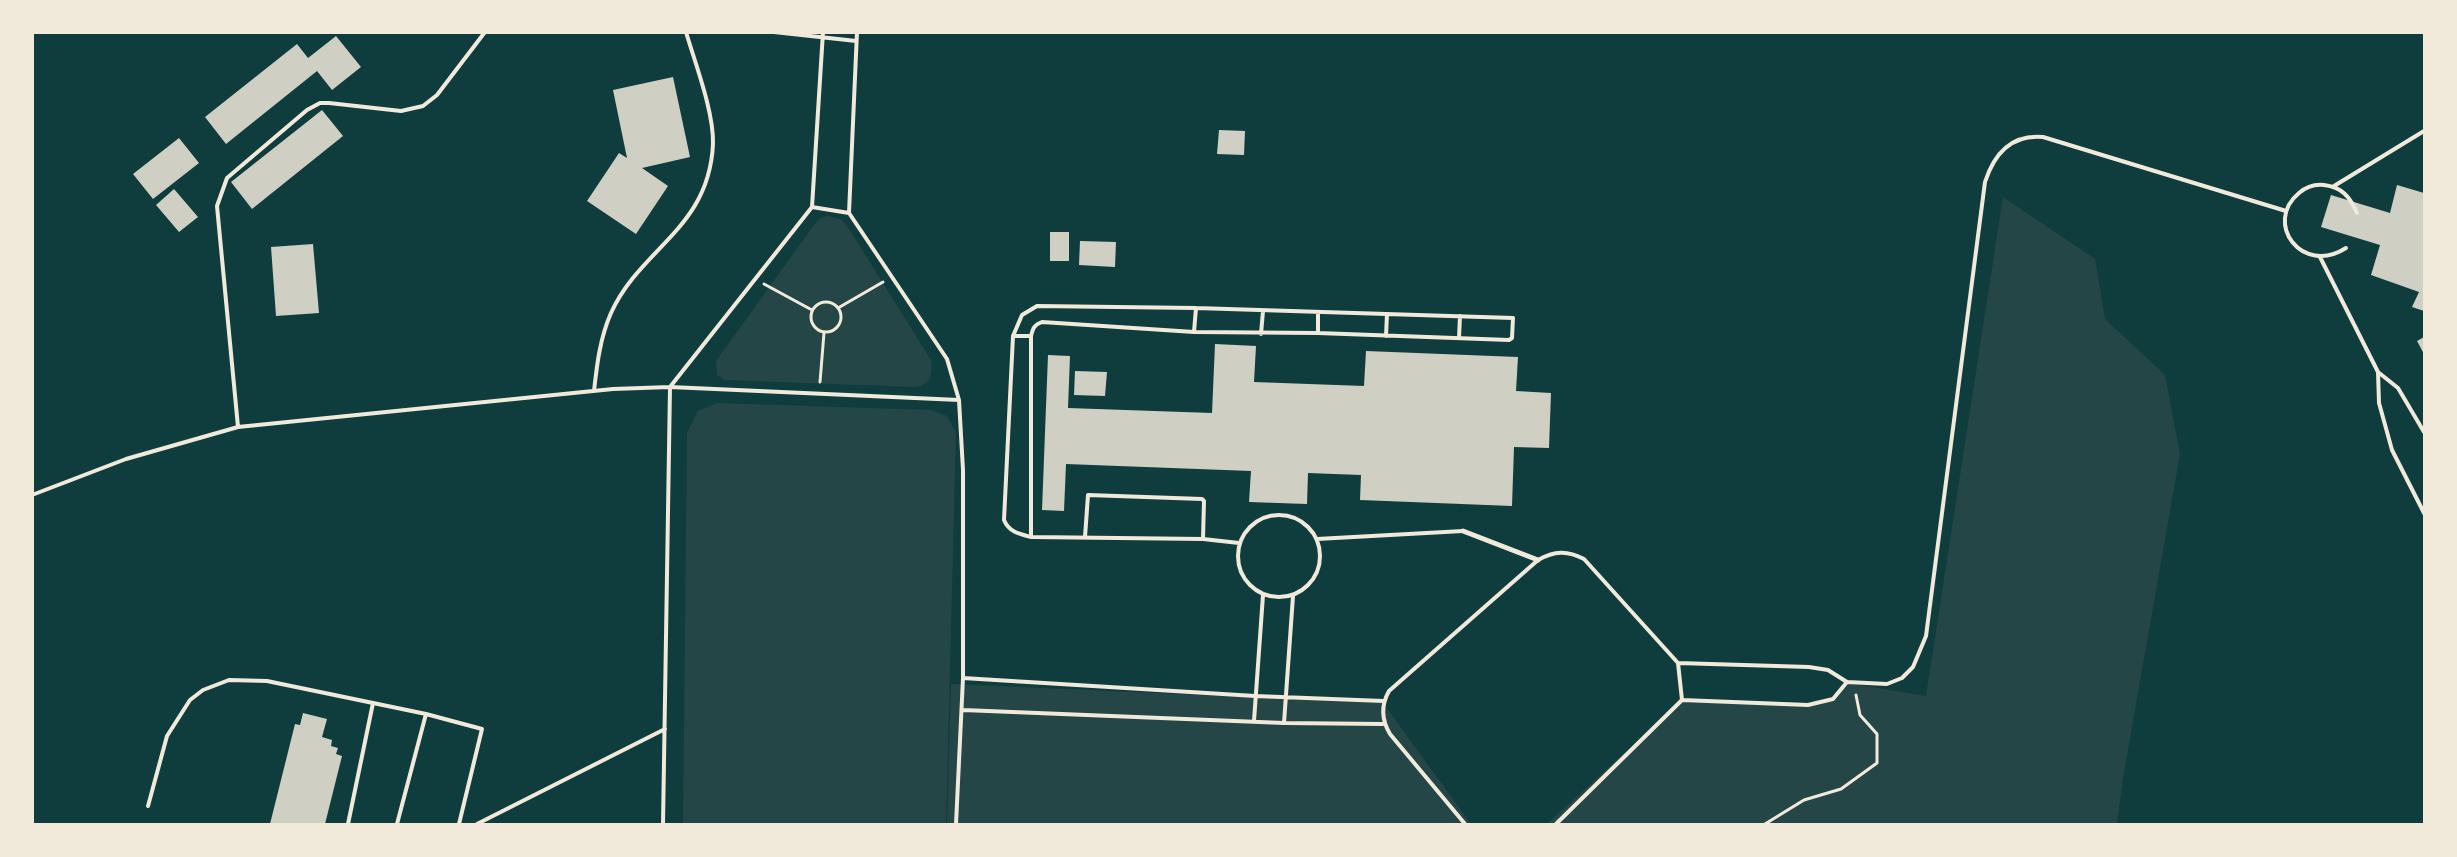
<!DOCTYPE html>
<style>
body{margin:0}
#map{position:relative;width:2457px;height:857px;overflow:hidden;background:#0f3d3e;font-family:Inter,sans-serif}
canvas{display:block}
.frame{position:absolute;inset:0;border:34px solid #f1e9da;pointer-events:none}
</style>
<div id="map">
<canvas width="2457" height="857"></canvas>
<div class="frame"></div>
</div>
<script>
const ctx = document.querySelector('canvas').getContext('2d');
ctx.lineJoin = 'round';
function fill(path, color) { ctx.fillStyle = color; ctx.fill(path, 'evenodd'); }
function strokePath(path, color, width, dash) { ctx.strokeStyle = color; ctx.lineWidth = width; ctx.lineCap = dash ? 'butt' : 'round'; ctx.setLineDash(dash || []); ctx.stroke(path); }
const green = new Path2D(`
 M2003,197L2095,259L2105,319L2165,375L2180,454L2123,778L2117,824H1547L1682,700L1808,705L1833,699L1843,685L1853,684L1926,696Z
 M829,216L842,220L849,229L931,360C933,375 931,385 915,387L724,380L717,375L716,361L814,225L820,218Z
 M717,403L931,410L947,416L956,432L946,824H683L687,433L698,411Z
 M951,684L1383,703L1471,824H947Z`);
const building = new Path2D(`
 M336,36L361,67L332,90L317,71L226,144L205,117L297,44L308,58Z
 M673,77L690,157L642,168L668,186L636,234L587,201L619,153L627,158L613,90Z
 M322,110L343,136L252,209L231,182Z
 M1219,130L1245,131L1244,155L1217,154Z
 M179,138L199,163L153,199L133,174Z
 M2397,185L2424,193V311L2412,307L2419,292L2371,275L2380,245L2321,227L2331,195L2390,213Z
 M174,189L198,217L179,232L156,205Z
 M1050,232H1069V261H1050Z
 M1080,241L1116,242L1115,267L1079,265Z
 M313,244L319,313L276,316L271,247Z
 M2424,337V354L2417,341Z
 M1215,344L1256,346L1254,382L1364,386L1366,351L1518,357L1516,391L1551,393L1549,448L1514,447L1512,506L1360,500L1361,475L1308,473L1307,504L1249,502L1251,471L1066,464L1064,511L1042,510L1048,355L1070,356L1068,408L1212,413Z
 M1075,371L1107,372L1105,396L1074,395Z
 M303,713L327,719L322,737L332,740L331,746L338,748L336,754L342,756L325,824H270L295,724L300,725Z`);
const path = new Path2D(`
 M764,284L812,310
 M811 317a15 15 0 1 1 30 0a15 15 0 1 1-30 0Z
 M838,308L883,282
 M820,382L824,333
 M1765,824L1804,800L1841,789L1877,763V734L1860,715L1856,695`);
const service = new Path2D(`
 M774,32L856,41
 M857,32L849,213L947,359L959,400L963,470V678L956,824
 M2334,186L2424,131
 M812,207L849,213
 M2346,248C2302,276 2263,223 2299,193C2306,187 2315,184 2324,185C2342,187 2350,197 2357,213
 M2320,257L2378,372L2379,403L2392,450L2424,513
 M1318,312V333
 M1194,332L1196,308
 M1261,334L1263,311
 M1013,336H1031
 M1386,336L1387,314
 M1459,338L1460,316
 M2378,372L2398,388L2424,432
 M594,391C597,364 600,338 611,313C641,247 709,229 713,144C714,112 695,63 686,32
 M238,427L217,206L227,178L307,110L320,103H329L401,111L423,106L437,95L485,32
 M32,495L126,459L238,427L613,389L670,387L959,400
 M1238 556a41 41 0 1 1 82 0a41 41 0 1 1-82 0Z
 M1031,537V336C1033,328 1034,325 1042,322L1194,332L1318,333L1509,340L1512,338L1513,318L1196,308L1037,306L1022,315L1013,336L1004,520C1009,532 1019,534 1031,537L1203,539L1239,543
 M1085,537L1088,495L1202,499L1204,501L1203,539
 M1317,539L1463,531
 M1678,663L1809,667L1828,670L1847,682L1887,684L1902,678L1913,667L1926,636L1985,182C1994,154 2011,134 2043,137L2286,211
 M963,678L1255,696L1383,701
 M1682,700L1808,705L1833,699L1847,682
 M963,710L1284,723L1383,724
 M426,714L482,729L459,824
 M1254,721L1263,595
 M1284,723L1293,596
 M148,806L167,736L190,700L203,690L229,680L267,681L426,714L397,824
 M348,824L373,703
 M477,824L665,729
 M663,824L670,387L812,207L823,32
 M1465,824L1390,734C1381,719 1381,705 1389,691L1538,560C1554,551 1567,550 1584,559L1678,663L1682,700L1556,824`);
const minor = new Path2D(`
 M1463,531L1538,560`);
fill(green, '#244646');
fill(building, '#cfcfc3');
strokePath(path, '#f1e9da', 3);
strokePath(service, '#f1e9da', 4);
strokePath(minor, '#f1e9da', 5);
</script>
